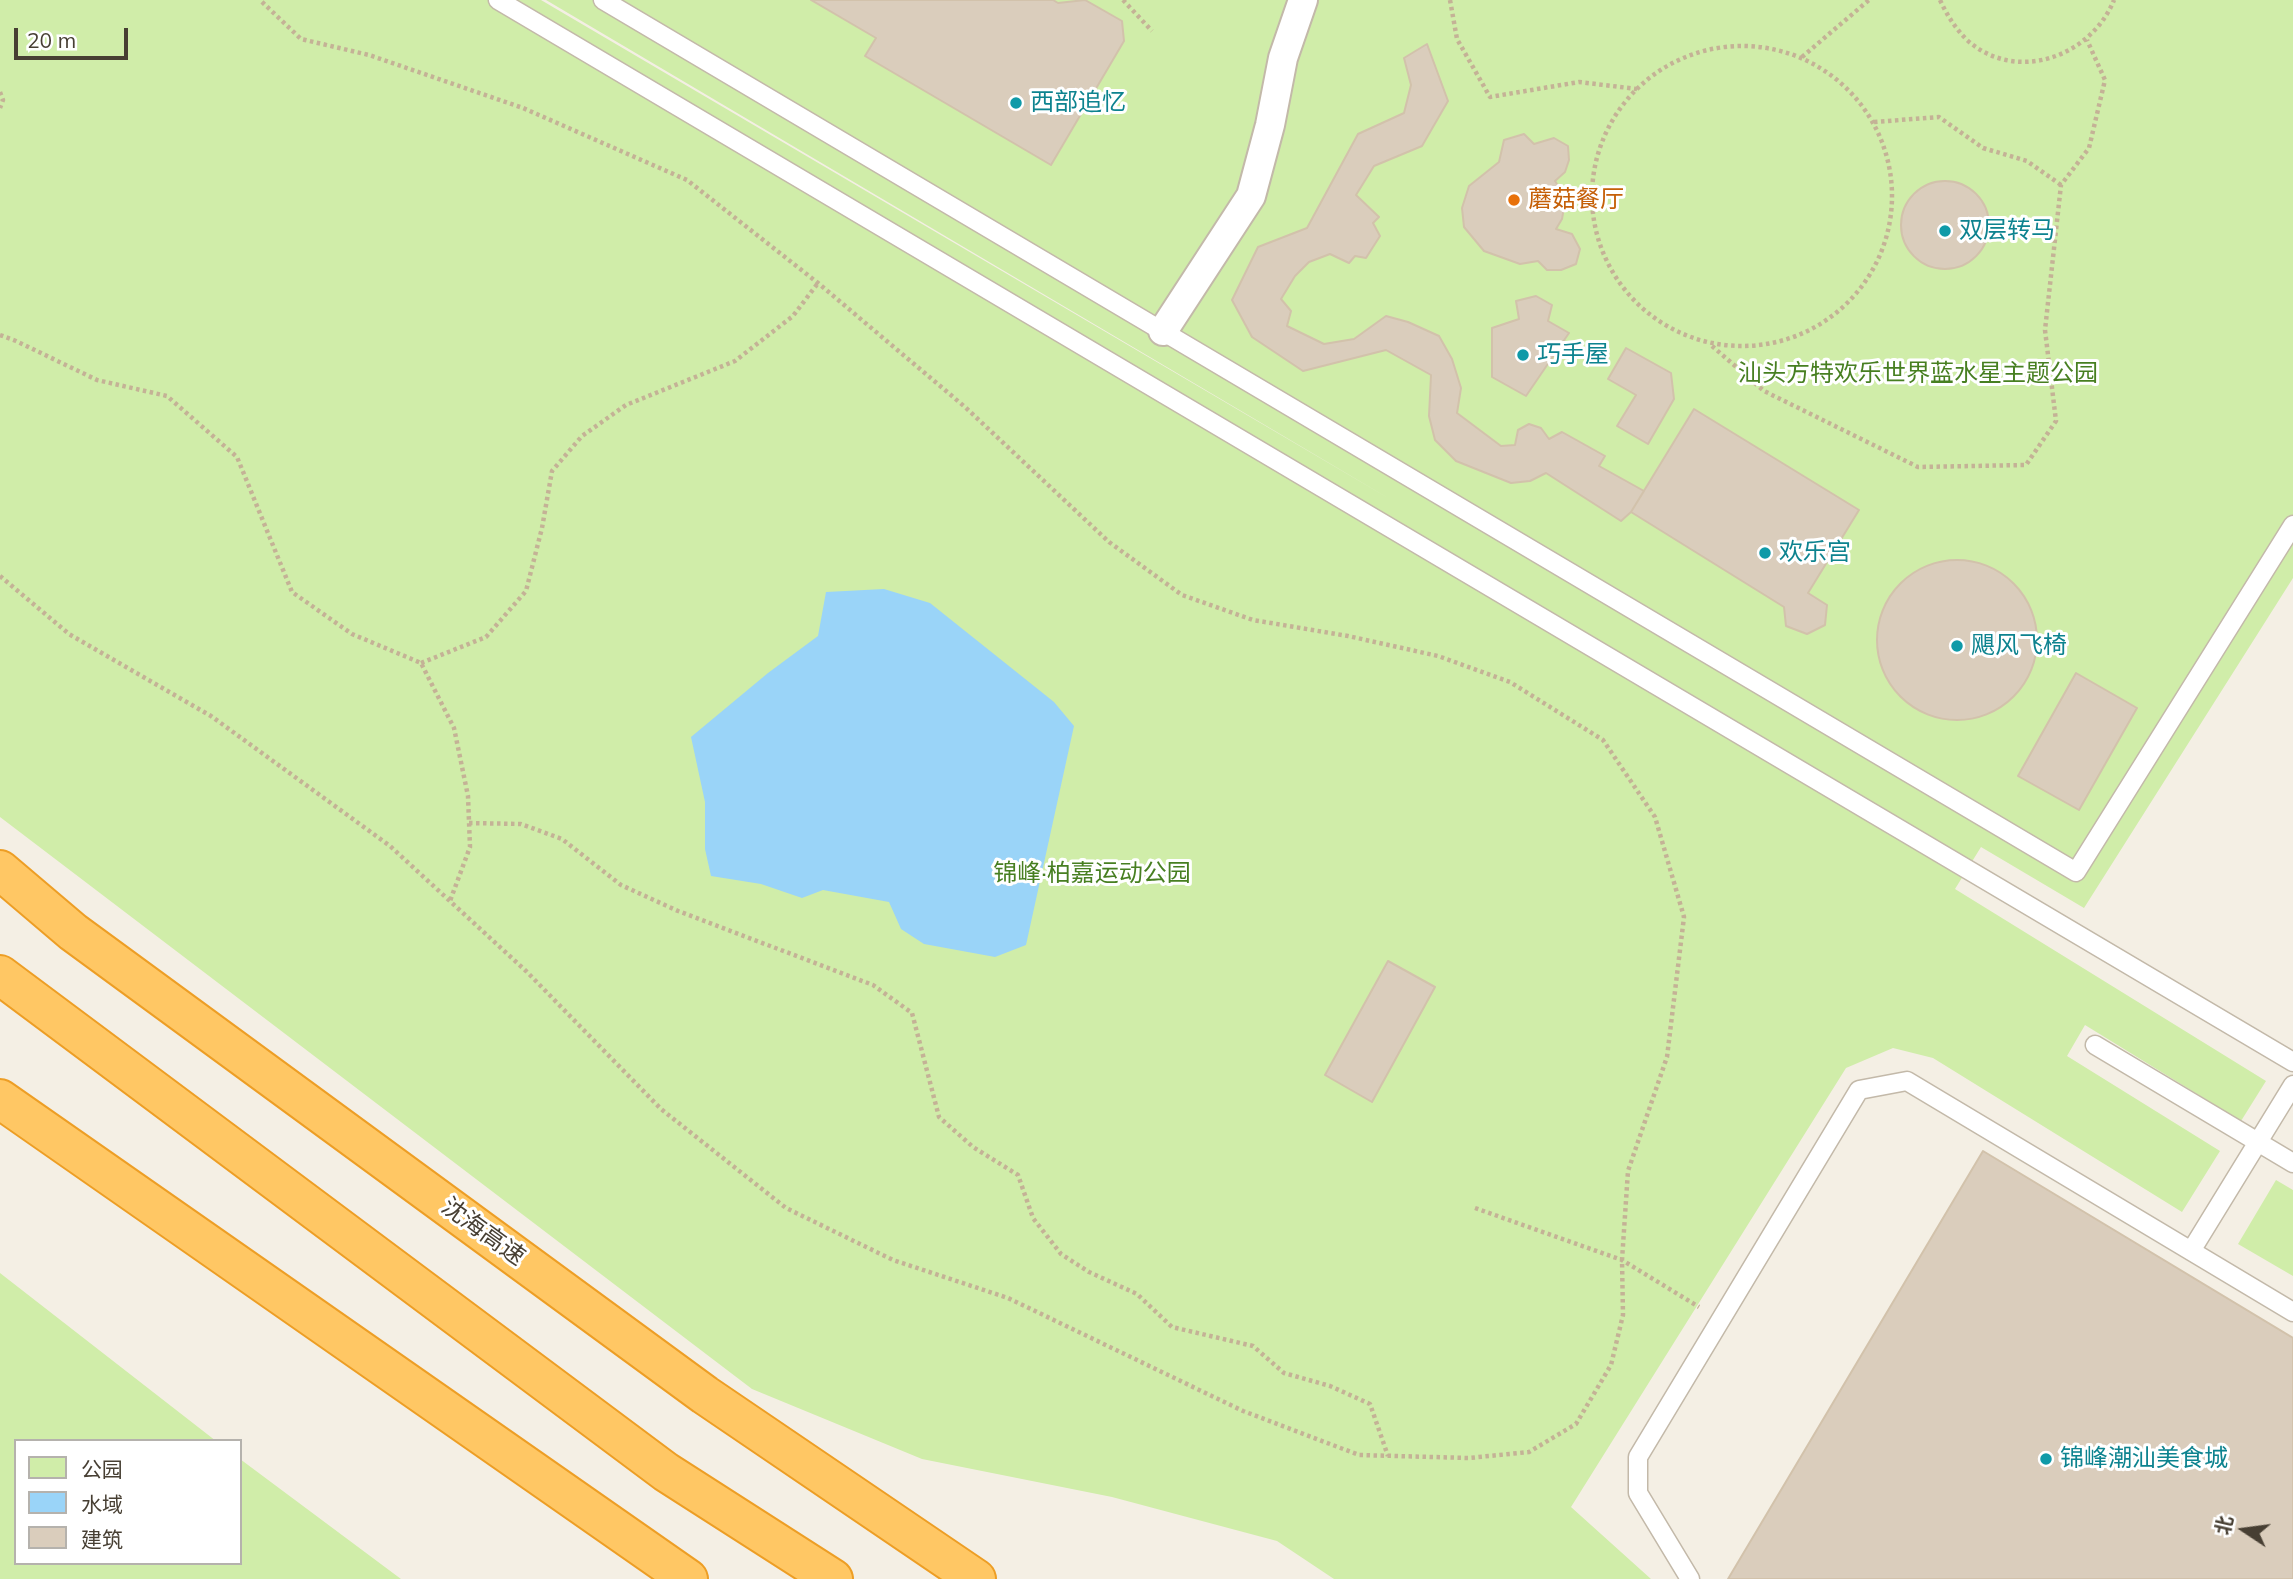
<!DOCTYPE html>
<meta charset="utf-8">
<style>
body{margin:0}
#map{position:relative;width:2293px;height:1579px;overflow:hidden;background:#f4efe4;font-family:Mulish,"Noto Sans SC",sans-serif}
canvas{display:block}
.legend{position:absolute;left:14px;top:1439px;width:228px;height:126px;box-sizing:border-box;background:#fff;border:2px solid #b5b2ad;margin:0;padding:9px 12px;list-style:none;font-size:21px;color:#473f33}
.legend li{display:flex;align-items:center;gap:14px;height:35px}
.legend b{width:35px;border:2px solid #b5b2ad}
.north{position:absolute;left:2209px;top:1495px;width:70px;height:70px;-webkit-text-stroke:5px #fff;paint-order:stroke;rotate:283deg;font-size:19px;font-weight:700;line-height:28px;text-align:center;color:#473f33}
.north::after{content:'';display:block;margin:auto;width:24px;height:32px;background:#473f33;clip-path:polygon(50% 0,100% 100%,50% 72%,0 100%)}
.scale{position:absolute;left:14px;top:28px;width:114px;height:32px;box-sizing:border-box;border:4px solid #473f33;border-top:0;padding-left:9px;font-size:21px;line-height:24px;white-space:nowrap;color:#473f33;-webkit-text-stroke:5px #fff;paint-order:stroke}
</style>
<div id="map">
<canvas width="2293" height="1579"></canvas>
<ul class="legend">
<li><b style="height:19px;background:#d0eda9"></b>公园</li>
<li><b style="height:19px;background:#9ad4f8"></b>水域</li>
<li><b style="height:19px;background:#dacdbc"></b>建筑</li>
</ul>
<div class="north">北</div>
<div class="scale">20 m</div>
</div>
<script>
const ctx = document.querySelector('canvas').getContext('2d');
ctx.lineJoin = 'round';
function fill(path, color) { ctx.fillStyle = color; ctx.fill(path, 'evenodd'); }
function strokePath(path, color, width, dash) { ctx.strokeStyle = color; ctx.lineWidth = width; ctx.lineCap = dash ? 'butt' : 'round'; ctx.setLineDash(dash || []); ctx.stroke(path); }
function drawText(font, color, halo, rows, align = 'center') {
  ctx.font = font + ' Mulish,"Noto Sans SC",sans-serif'; ctx.lineWidth = 6; ctx.setLineDash([]); ctx.textBaseline = 'middle'; ctx.strokeStyle = halo; ctx.fillStyle = color; for (const [text, x, y, turn = 0] of rows) {
    ctx.save(); ctx.translate(x, y); ctx.rotate((+turn || 0) * Math.PI / 180); ctx.textAlign = isNaN(turn) ? turn : align; if (halo) ctx.strokeText(text, 0, 0); ctx.fillText(text, 0, 0); ctx.restore();
  }
}
const green = new Path2D(`
 M0,0H541L1395,502L546,0H2293V578L2084,908L1981,847L1955,889L2266,1081L2241,1121L2085,1025L2067,1056L2220,1151L2182,1212L1933,1058L1893,1048L1846,1068L1571,1507L1651,1579H1334L1277,1541L1112,1497L922,1459L752,1389L0,817Z
 M2276,1180L2293,1190V1276L2238,1244Z
 M0,1273L216,1441H16V1563H240V1459L401,1579H0Z`);
const water = new Path2D(`
 M884,589L930,603L1054,702L1074,726L1026,945L995,957L924,944L901,929L889,902L823,890L802,898L761,884L711,876L705,849V802L691,737L768,673L818,636L826,592Z`);
const building = new Path2D(`
 M811,0H1053L1058,3L1085,0L1122,21L1124,41L1051,165L865,56L876,38Z
 M1427,44L1448,101L1422,146L1374,166L1356,195L1379,217L1373,223L1380,236L1366,258L1355,256L1349,263L1330,254L1309,262L1295,276L1281,299L1291,311L1287,326L1324,344L1354,339L1386,316L1408,322L1439,336L1452,359L1461,388L1457,413L1501,446L1515,445L1518,430L1529,424L1541,428L1549,439L1562,432L1605,456L1599,466L1644,491L1631,512L1621,521L1546,473L1530,481L1511,483L1456,461L1435,440L1429,416L1431,375L1386,350L1303,371L1252,337L1232,300L1258,247L1307,228L1358,134L1404,113L1411,85L1404,58Z
 M1524,134L1534,144L1554,138L1568,146L1569,160L1565,172L1555,181L1563,193L1564,207L1562,219L1556,229L1572,234L1580,249L1576,264L1561,270H1547L1538,261L1520,264L1484,251L1464,227L1462,208L1469,186L1499,162L1504,140Z
 M1901 225a44 44 0 1 1 88 0a44 44 0 1 1-88 0Z
 M1536,296L1552,305L1548,321L1569,333L1526,396L1492,377V328L1519,319L1516,301Z
 M1626,348L1671,373L1674,399L1648,444L1617,426L1636,395L1608,379Z
 M1694,409L1859,510L1808,593L1827,605L1825,625L1807,634L1786,626L1784,607L1631,512Z
 M1877 640a80 80 0 1 1 160 0a80 80 0 1 1-160 0Z
 M2076,673L2137,708L2079,810L2018,776Z
 M1388,961L1435,987L1372,1102L1325,1075Z
 M1983,1151L2293,1338V1579H1728Z`);
const path = new Path2D(`
 M1123,0L1152,31
 M1450,0L1457,39L1490,97L1579,82L1637,89
 M1940,0C1947,15 1955,28 1967,40C2016,84 2091,57 2114,0
 M1592 196a150 150 0 1 1 300 0a150 150 0 1 1-300 0Z
 M1802,57L1869,0
 M0,92L3,100L0,108
 M1874,122L1939,117L1983,148L2027,161L2061,185
 M0,335L16,341L97,380L167,396L237,457L292,592L352,634L421,663L454,728L468,796L470,847L450,901
 M1712,346L1764,391L1918,467L2026,465L2056,421L2045,330L2061,185L2089,148L2105,80L2087,40
 M0,576L69,634L211,716L390,846L526,971L661,1109L786,1208L893,1260L1008,1298L1243,1411L1359,1455L1469,1458L1529,1452L1576,1424L1611,1365L1623,1315L1622,1260L1628,1171L1667,1057L1684,917L1655,817L1603,740L1510,682L1438,656L1348,636L1253,620L1182,595L1109,542L965,407L818,283L687,180L523,108L369,55L301,39L260,0
 M421,663L486,637L526,591L542,528L552,471L582,436L626,405L735,361L793,316L818,283
 M469,823L521,824L562,839L621,885L678,911L873,985L912,1013L939,1117L973,1147L1018,1175L1033,1218L1061,1254L1089,1272L1137,1294L1172,1327L1253,1346L1284,1373L1330,1386L1370,1404L1388,1456
 M1475,1208L1622,1260L1699,1307`);
const service = new Path2D(`
 M498,0L2293,1062
 M603,0L2076,872L2293,525
 M2095,1045L2293,1163
 M2191,1251L2293,1085
 M1690,1579L1638,1493V1457L1859,1090L1907,1081L2293,1312`);
const pedestrian = new Path2D(`
 M1163,331L1251,196L1270,125L1283,58L1303,0`);
const motorway = new Path2D(`
 M0,870L73,932L705,1395L976,1579
 M0,975L666,1472L833,1579
 M0,1099L688,1579`);
const markers = [
 [1016,103,7,"#0f9aa8"],
 [1514,200,7,"#e8710a"],
 [1945,231,7,"#0f9aa8"],
 [1523,355,7,"#0f9aa8"],
 [1765,553,7,"#0f9aa8"],
 [1957,646,7,"#0f9aa8"],
 [2046,1459,7,"#0f9aa8"]
];
const cultureNames = [
 ["西部追忆",1030,103],
 ["双层转马",1959,231],
 ["巧手屋",1537,355],
 ["欢乐宫",1779,553],
 ["飓风飞椅",1971,646],
 ["锦峰潮汕美食城",2060,1459]
];
const foodNames = [
 ["蘑菇餐厅",1528,200]
];
const parkNames = [
 ["汕头方特欢乐世界蓝水星主题公园",1918,374],
 ["锦峰·柏嘉运动公园",1092,874]
];
const streetNames = [
 ["沈海高速",483,1232,36]
];
fill(green, '#d0eda9');
fill(water, '#9ad4f8');
fill(building, '#dacdbc');
strokePath(building, '#d2c2ab', 2);
strokePath(service, '#c3b9a9', 21);
strokePath(pedestrian, '#c3b9a9', 32);
strokePath(motorway, '#ed9e25', 42);
strokePath(path, '#c4b296', 4.5, [3.5, 3.5]);
strokePath(service, '#fff', 18);
strokePath(pedestrian, '#fff', 28);
strokePath(motorway, '#ffc764', 38);
for (const [x, y, r, color] of markers) { const dot = new Path2D(); dot.arc(x, y, r, 0, 2 * Math.PI); ctx.fillStyle = color; ctx.fill(dot); strokePath(dot, '#fff', 2.5); }
drawText('24px', '#0d838f', '#fff', cultureNames, 'left');
drawText('24px', '#c56008', '#fff', foodNames, 'left');
drawText('24px', '#477f21', '#fff', parkNames);
drawText('24px', '#473f33', '#fff', streetNames);
</script>
